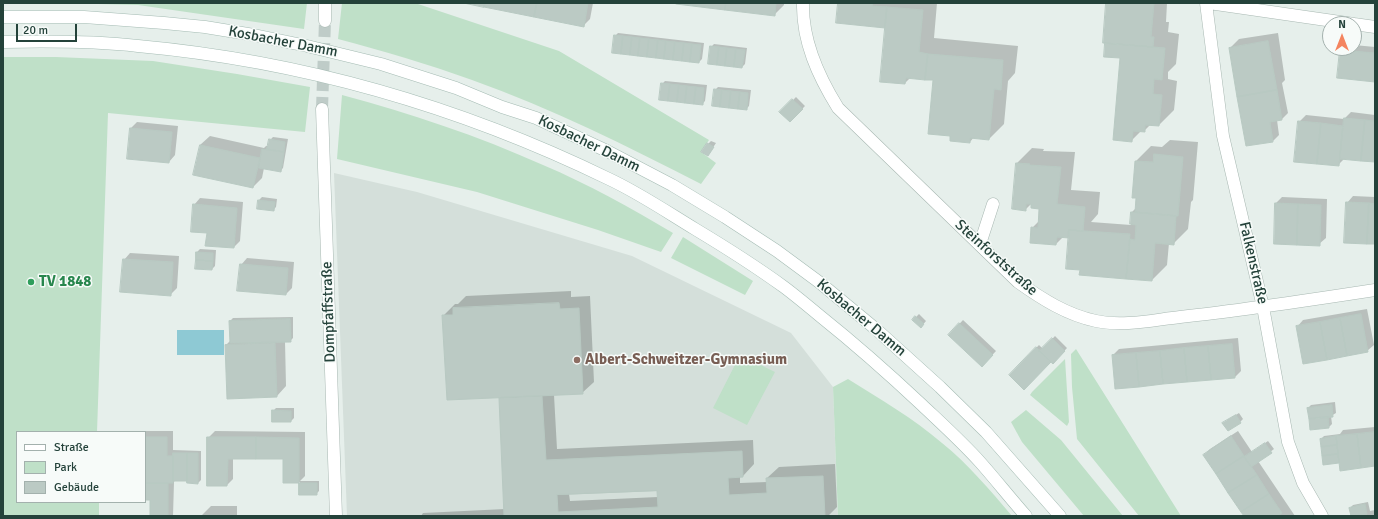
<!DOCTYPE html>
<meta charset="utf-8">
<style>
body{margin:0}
#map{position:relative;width:1378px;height:519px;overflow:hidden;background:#e6efeb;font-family:Signika,sans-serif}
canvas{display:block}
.frame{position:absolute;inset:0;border:4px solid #24423a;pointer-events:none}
.legend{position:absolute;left:16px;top:431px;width:130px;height:72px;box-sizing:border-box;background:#f7fbf9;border:1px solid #a3b1ad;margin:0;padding:5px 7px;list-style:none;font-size:12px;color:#24423a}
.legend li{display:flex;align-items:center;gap:8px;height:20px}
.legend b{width:20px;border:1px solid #a3b1ad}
.north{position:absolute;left:1322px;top:16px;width:40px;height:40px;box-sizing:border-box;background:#f7fbf9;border:1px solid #a3b1ad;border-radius:50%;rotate:0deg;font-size:11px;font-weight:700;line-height:16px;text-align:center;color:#24423a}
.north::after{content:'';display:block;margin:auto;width:14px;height:18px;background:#f4845f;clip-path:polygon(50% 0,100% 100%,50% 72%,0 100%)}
.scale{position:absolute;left:16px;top:24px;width:61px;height:18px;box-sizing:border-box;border:2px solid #24423a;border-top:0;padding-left:5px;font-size:12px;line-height:14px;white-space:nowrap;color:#24423a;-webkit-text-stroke:3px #f7fbf9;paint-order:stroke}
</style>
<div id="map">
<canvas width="1378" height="519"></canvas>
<div class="frame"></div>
<ul class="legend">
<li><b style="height:5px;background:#fff"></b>Straße</li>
<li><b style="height:11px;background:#bfe0c8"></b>Park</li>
<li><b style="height:11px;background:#bbcac4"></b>Gebäude</li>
</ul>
<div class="north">N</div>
<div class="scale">20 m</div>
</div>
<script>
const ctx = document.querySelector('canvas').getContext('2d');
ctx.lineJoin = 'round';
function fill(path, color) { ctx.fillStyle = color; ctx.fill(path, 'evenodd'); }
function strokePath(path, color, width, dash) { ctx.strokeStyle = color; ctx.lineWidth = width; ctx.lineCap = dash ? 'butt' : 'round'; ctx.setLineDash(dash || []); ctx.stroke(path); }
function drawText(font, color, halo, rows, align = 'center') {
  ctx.font = font + ' Signika,sans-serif'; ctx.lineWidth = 3; ctx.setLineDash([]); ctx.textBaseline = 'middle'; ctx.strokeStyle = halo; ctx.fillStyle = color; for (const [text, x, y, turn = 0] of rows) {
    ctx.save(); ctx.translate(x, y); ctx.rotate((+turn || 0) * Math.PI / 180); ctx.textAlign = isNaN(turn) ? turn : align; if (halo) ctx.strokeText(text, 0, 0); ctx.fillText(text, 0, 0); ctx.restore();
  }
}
const built = new Path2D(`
 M334,173L417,192L632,256L791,333L833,387L838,516H347Z`);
const green = new Path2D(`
 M58,3H307L304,29L138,5Z
 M342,3H415L559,51L709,140L701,152L716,163L701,184C627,146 551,108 472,80C428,64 383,51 338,39Z
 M3,57H56L153,61L237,74L310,87L305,132L108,113L97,432H17V502H99V516H3Z
 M342,95C410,113 478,136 543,165C588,184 631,208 673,233L661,252L598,230L477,192L337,159Z
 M683,237L753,281L745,295L671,258Z
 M1076,349L1181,516H1139L1077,439L1072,387L1071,354Z
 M740,355L775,372L747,425L713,408Z
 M1065,359L1069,422L1067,426L1030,395L1032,392Z
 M848,379C880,399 913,418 942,443C968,464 990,490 1012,516H838L833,387Z
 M1026,410L1061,440L1123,516H1084L1022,442L1011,422Z`);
const water = new Path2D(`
 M177,330H224V355H177Z`);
const shadow = new Path2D(`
 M469,3H593L590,19L583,26Z
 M674,3H784V5L774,15Z
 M839,3H937L934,38L1018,46L1015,73L1008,81L1004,124L989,139L974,137L970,142L951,135L934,79L911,77L905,83L886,25L884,27Z
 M1107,3H1167L1166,22H1169L1168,32L1179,34L1176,64L1168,72V79L1177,81L1174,110L1159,125L1151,124L1144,131H1141L1132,140L1122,57Z
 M618,33L704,43L702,59L699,62L615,36Z
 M1278,33L1285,80L1282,83L1288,113L1281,120H1277L1279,135L1273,141L1230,48L1239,39Z
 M714,44L747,48L745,64L742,67L711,47Z
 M1354,45L1375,47V81L1340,51L1343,48H1354Z
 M665,81L707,85L705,101L702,104L662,84Z
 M718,87L751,90L749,106L746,109L715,90Z
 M796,97L805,106L790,121L781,112Z
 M1351,112L1375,115V161L1345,158L1338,165L1299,122L1306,115L1344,119Z
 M137,122L178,126L175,155L169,162L131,128Z
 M210,136L264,148L266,146H268L270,140L273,137L288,139L283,168L280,171L264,168L262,178L253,187L200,145Z
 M1170,140L1198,142L1193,200L1191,202L1188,229L1173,244L1169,243L1167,265L1152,280L1080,274L1081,269L1070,237H1063L1056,244L1032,228L1039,221L1040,208L1032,203L1025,210L1017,163L1032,148L1044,149L1043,151L1075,152L1071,190L1100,192L1098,214L1091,222L1131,225L1132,212L1136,208V161L1151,146L1162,147Z
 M711,141L716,143L708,155V144Z
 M1353,196L1375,197V244L1347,203Z
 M262,197L277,199L276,207L273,210L259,200Z
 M1282,197L1327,199L1326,238L1319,244L1276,203Z
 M200,198L243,202L240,241L234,247L208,232L194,205Z
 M200,249L216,250L215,266L212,269L196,268L197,252Z
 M130,253L179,256L177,288L170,295L124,260Z
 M247,258L294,262L292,288L286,294L241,265Z
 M571,291V297L590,296L594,382L582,393L554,395L557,449L753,440L754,464L743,476H740V483L767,482V478L779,467L835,464L837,507L828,516H421L423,513L505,509L500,397L443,316L455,304H458L466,296ZM658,490V497L570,501L569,494Z
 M1367,309L1374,345L1367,351L1297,327L1303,320Z
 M919,314L926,321L921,327L913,320Z
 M293,317V338L290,341H285L286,386L277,396L228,398L226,345L230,341V321L233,318Z
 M963,320L996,351L982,366L949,335Z
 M1055,336L1067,348L1053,363L1051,361L1010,375L1039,345L1043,349Z
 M1238,338L1241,371L1235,377L1113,355L1119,349Z
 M1335,402L1336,413L1331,416L1332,424L1329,427L1308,408L1311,405Z
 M276,408H294V418L291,421L273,411Z
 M1239,413L1243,419L1240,422L1227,420Z
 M1375,427V465L1340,462L1324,464L1321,439L1324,436L1340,434L1343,430Z
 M119,431H173V450L201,451V480L198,483L188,480H175L174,482L173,516H151V499H145V432H118Z
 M215,431L305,432V476L300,481H319V491L316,494H300V482H284V458H233V479L227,485L208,438Z
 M1238,431L1252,452L1268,441L1274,449L1258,461L1295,516H1245L1204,455L1210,449Z
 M1368,502L1370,511L1375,510V516H1352L1350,508L1353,505Z
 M211,506H237V516H201Z`);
const building = new Path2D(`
 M464,3H485L484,7Z
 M485,3H537L534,17L484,7Z
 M537,3H588L584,27L534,17Z
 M676,3H726L725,10L676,4Z
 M726,3H776L775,16L725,10Z
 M838,3H873L872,6L887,7L885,28L836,23Z
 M1106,3H1154L1151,37H1154L1153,47L1103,43Z
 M887,7L923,10L919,52L928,54L925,80L906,78L905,84L880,82Z
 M614,35L623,36L621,54L612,53Z
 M623,36L632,37L630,55L621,54Z
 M632,37L640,38L638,56L630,55Z
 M640,38L649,39L647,57L638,56Z
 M649,39L658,40L656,58L647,57Z
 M658,40L666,41L664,59L656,58Z
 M666,41L675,42L673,60L664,59Z
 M1268,41L1277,90L1237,97L1229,48Z
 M675,42L684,43L682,61L673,60Z
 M684,43L692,44L690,62L682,61Z
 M1105,43L1165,48L1162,80L1154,79L1153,94L1162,95L1159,126L1145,125V132L1133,131L1132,142L1113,140L1120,58L1104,57Z
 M692,44L701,45L699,63L690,62Z
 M710,46L719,47L717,65L708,64Z
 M719,47L727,48L725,66L717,65Z
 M727,48L736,49L734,67L725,66Z
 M736,49L745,50L742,68L734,67Z
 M1340,50L1375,53V82L1337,78Z
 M928,54L1003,60L1001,90L994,89L989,140L970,138V143L950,141V136L928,134L933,80H925Z
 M661,83L670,84L668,101L659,100Z
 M670,84L679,85L677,102L668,101Z
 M679,85L687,86L685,103L677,102Z
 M687,86L696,87L694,104L685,103Z
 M696,87L704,88L703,105L694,104Z
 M714,89L722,90L720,107L712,106Z
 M722,90L731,91L729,108L720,107Z
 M1277,90L1282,120L1270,122L1273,142L1246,146L1237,97Z
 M731,91L740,92L738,109L729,108Z
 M740,92L748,93L747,110L738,109Z
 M792,99L803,109L790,122L779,112Z
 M1344,118L1365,120L1361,161L1340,159Z
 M1365,120L1375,121V162L1361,161Z
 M1298,121L1321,123L1317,164L1294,162Z
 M1321,123L1343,126L1339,166L1317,164Z
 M130,128L172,132L169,163L127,159Z
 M269,139L285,142L284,152L267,149Z
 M707,143L714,147L708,156L701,152Z
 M200,145L260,158L253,188L193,175Z
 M262,149L284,152L281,172L259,168Z
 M1154,154L1183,157L1178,216L1135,212L1136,198H1132L1135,161L1153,162Z
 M1016,163L1030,164L1029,165L1061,167L1057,204L1085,207L1083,231L1069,230V238L1057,237L1056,245L1030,243L1031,227L1038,228L1039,209L1031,208V204H1026V211L1012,209Z
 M258,200L275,202L274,211L257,209Z
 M1346,202L1369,203L1367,244L1344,243Z
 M1275,203L1298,204L1297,245L1274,244Z
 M1369,203L1375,204V244H1367Z
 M193,204L237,208L234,248L205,246L207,233L191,232Z
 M1298,204L1321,205L1320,246L1297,245Z
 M1131,212L1176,216L1174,245L1155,243L1152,281L1126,279L1130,239L1135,240L1136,225L1130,224Z
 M1069,230L1130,234L1126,279L1079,275L1080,270L1066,269Z
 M196,252L213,253V261L196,260Z
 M123,259L173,262L171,296L120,292Z
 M196,260L213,261L212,270L195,269Z
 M240,264L288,268L286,295L237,291Z
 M559,303L560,309L579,308L583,394L447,400L442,315H453V308Z
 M1361,314L1368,352L1347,356L1340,318Z
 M915,316L924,324L921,328L912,320Z
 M1340,318L1347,356L1327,360L1320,322Z
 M290,319L291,342L230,343L229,321Z
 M1320,322L1327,360L1303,364L1296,326Z
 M959,323L993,355L982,367L948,335Z
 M1052,338L1065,351L1053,364L1039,351Z
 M275,343L277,397L227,399L225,345Z
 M1232,344L1235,378L1211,380L1208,346Z
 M1208,346L1211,380L1187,382L1184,348Z
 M1036,347L1051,362L1024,390L1009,375Z
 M1184,348L1187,382L1163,384L1160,351Z
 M1160,351L1163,384L1139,387L1136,353Z
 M1136,353L1139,387L1115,389L1112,355Z
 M542,396L546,460L742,451L743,477L728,478L729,495L767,493L766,478L823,476L825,516H504L499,398ZM657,491L658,507L558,512L557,495Z
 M1332,405L1333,417L1309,419L1307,408Z
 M272,410L291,411V422H272Z
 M1236,415L1241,423L1228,431L1222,423Z
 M1328,417L1329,428L1310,430L1309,419Z
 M1375,432V466L1361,468L1357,434Z
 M1357,434L1361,468L1340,471L1336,436Z
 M1231,436L1244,456L1216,474L1203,455Z
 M1336,436L1337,445L1321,447L1320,439Z
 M145,437H167V456H173V483H145Z
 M207,437H256V459H228L227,486H207Z
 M256,437L299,438V483H283V459H256Z
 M1265,443L1272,453L1251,467L1244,457Z
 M1337,445L1338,454L1322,456L1321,447Z
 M173,453H187V481H173Z
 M187,453H198V484L187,483Z
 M1338,454L1339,463L1323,465L1322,456Z
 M1244,456L1257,475L1228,493L1216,474Z
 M1257,475L1269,494L1241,512L1228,493Z
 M145,483H168V516H150V500H145Z
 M299,483H317V495H299Z
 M1269,494L1282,513L1278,516H1244L1241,512Z
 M1365,504L1367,514L1351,516L1349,508Z`);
const streetTunnel = new Path2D(`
 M322,109L325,21`);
const lane = new Path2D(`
 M980,244L993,204`);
const street = new Path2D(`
 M803,3C802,41 818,76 838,108L1018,282C1042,299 1067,315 1096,321C1123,327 1153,320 1180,317C1245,310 1310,300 1375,290
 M1206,3L1223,136L1263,307L1288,442L1303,483L1322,516
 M1209,3L1354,24
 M325,21V3
 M1354,24L1375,27
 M322,109L336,516`);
const secondary = new Path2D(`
 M3,17H84L164,23L205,27L254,35L307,46L381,64L456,88L502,107L536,118L607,151L672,185L725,217L777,251L819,282L877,330L940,387L986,432L1060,516
 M3,42C48,41 93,41 138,46C302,61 461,107 609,179C639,193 667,212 695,229C725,247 755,266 784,287C796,296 808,306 820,316C855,344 889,374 922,405C941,423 962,442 980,462C996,480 1010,498 1026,516`);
const markers = [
 [31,282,4,"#2e9e5b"],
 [577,360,4,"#8d6e63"]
];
const streetNames = [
 ["Kosbacher Damm",283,42,11],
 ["Kosbacher Damm",589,144,26],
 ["Steinforststraße",996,258,42],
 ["Falkenstraße",1253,263,77],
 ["Dompfaffstraße",329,312,-92],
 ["Kosbacher Damm",861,318,40]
];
const leisureNames = [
 ["TV 1848",39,282]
];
const educationNames = [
 ["Albert-Schweitzer-Gymnasium",585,360]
];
fill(built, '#d4dfda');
fill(green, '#bfe0c8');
fill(water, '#8ec9d4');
fill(shadow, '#0003');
fill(building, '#bbcac4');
strokePath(building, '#b8c9c2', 1);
strokePath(streetTunnel, '#bfccc8', 12, [12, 6]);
strokePath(lane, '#a8b8b2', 13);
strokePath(street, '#a8b8b2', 13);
strokePath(secondary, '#a4bbb3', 13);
strokePath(lane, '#fff', 12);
strokePath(street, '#fff', 12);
strokePath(secondary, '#fff', 12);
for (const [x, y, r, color] of markers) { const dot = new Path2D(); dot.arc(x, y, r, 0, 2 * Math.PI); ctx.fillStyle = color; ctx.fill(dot); strokePath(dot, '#f7fbf9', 1.5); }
drawText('15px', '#24423a', '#f7fbf9', streetNames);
drawText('bold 15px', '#27864d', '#f7fbf9', leisureNames, 'left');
drawText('bold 15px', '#785e54', '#f7fbf9', educationNames, 'left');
</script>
